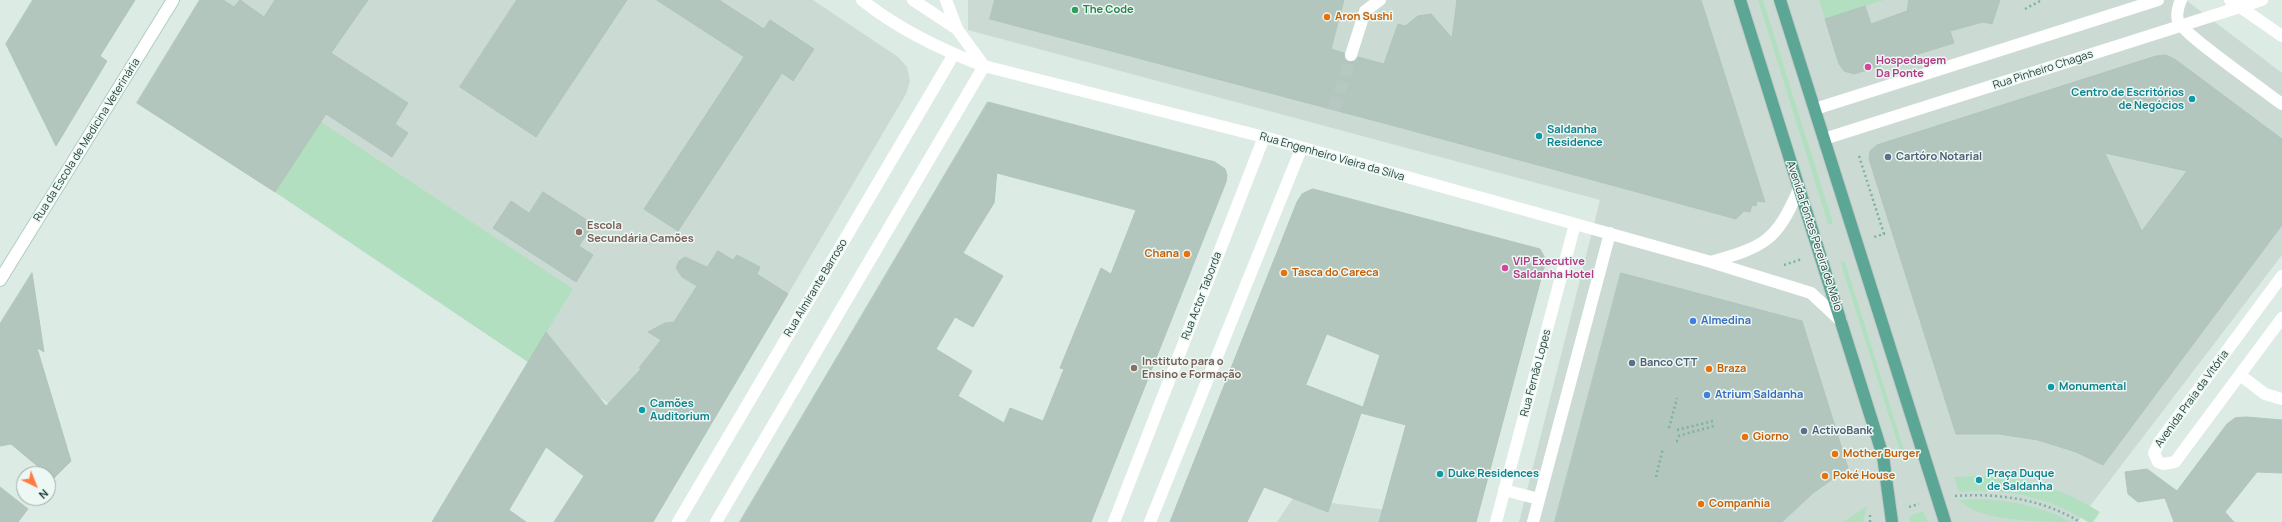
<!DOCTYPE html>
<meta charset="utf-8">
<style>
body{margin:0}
#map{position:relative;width:2282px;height:522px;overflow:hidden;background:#ddebe5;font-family:Manrope,sans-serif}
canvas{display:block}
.north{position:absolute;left:16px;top:466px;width:40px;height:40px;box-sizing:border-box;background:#edf7f3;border:1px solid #9aaca7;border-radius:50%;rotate:137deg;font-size:11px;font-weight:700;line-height:16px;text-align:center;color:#1d3c35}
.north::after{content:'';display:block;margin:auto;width:14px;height:18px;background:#ff7c47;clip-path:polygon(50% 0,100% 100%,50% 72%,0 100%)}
</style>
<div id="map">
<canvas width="2282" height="522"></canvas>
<div class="north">N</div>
</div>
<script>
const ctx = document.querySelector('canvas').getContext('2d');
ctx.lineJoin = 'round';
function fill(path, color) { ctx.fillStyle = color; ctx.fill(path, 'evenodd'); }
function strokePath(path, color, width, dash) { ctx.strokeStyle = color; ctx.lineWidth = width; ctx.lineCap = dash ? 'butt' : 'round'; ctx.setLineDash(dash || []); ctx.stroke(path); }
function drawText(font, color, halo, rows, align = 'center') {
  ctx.font = font + ' Manrope,sans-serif'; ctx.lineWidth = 3; ctx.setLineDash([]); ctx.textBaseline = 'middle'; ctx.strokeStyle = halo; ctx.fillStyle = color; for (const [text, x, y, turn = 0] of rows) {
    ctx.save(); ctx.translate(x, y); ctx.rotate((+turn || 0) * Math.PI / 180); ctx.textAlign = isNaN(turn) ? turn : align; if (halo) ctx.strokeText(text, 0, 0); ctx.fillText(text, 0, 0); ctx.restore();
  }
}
const built = new Path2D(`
 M200,0H813L898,57L907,67L910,81L906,94L688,464L597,395L546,332L528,362L275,192L137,103Z
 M968,0H2186L2282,73V255L2078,522H1519L1600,200L968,30Z
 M1293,498L1479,522H1277Z`);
const green = new Path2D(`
 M1758,0H1763L1833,223L1831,225L1828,224Z
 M1819,0H1884L1825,19Z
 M321,122L573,289L528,362L275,192Z
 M1842,261L1845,262L1904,450L1900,451L1841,264Z
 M1973,476C2019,475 2061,487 2100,512L2093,522H2088C2050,498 2004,487 1959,492L1954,477Z
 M1983,499C2015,501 2043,507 2071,522C2042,522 1978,522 1959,500Z
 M1867,506L1863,522H1843Z
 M1923,511L1928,522H1910L1909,516Z`);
const building = new Path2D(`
 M33,0H135L100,56L107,61L56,146L6,44Z
 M200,0H223L234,7L240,0L264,17L275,0H368L331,53L408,103L395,124L408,133L392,157L326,114L275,192L137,103Z
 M517,0H627L536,137L460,87Z
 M657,0H719L764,29L770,20L814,49L793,81L782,73L678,231L644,209L744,57Z
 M995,0H1344L1331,49L1344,53L1345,60L1349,62L1356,61L1358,57L1384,64L1398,24L1405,26L1418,16L1431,14L1452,38L1457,0H1701L1765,202L1757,201L1756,206L1752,205L1750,212L1744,211L1736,219L1391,125L990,19Z
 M1909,0H2000L1992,24L1983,22L1950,31L1954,43L1854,74L1844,71L1839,64L1825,19L1865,6L1871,24L1907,11Z
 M2166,55L2176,60L2282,139V225L2103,465L2076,452L2038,440L1999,434H1956L1869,159L1870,151L1877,145L2156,56ZM2105,153L2187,171L2142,231Z
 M988,102L1215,162L1225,169L1227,175L1226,182L1091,522H740ZM997,173L1136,210L1111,274L1101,268L1060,368L1064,369L1043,421L1010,408L1004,423L958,396L972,371L936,349L955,317L973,327L1003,276L963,253L994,203Z
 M1313,189L1540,249L1546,260L1476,522H1379L1406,425L1361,413L1328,512L1264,487L1247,522H1170L1297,202L1302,194ZM1327,334L1380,355L1363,407L1306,385Z
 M543,192L593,224L579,246L593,255L576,282L493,228L511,201L529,213Z
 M718,251L733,260L737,255L760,267L757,274L788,294L653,522H554L584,476L546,447L509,510L526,522H432L546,332L606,406L641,369L639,368L661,340L648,332L665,323L674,322L697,286L682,277L676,268L679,261L685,257L707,267Z
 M32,273L44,352L37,348L71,461L53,479L11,444L0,446V324Z
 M1621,273L1802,321L1848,468L1813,493L1782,522H1555Z
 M2246,417L2282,420V473L2257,472L2225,512L2234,522H2174L2165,498L2138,502L2128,494L2125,472L2147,469L2177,491L2227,424L2235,418Z
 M0,487L28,509L18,522H0Z`);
const streetTunnel = new Path2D(`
 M1334,110L1351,55`);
const path = new Path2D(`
 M2025,9L2042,0
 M1859,156L1884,234L1874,237
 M1784,265L1802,259
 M1669,428L1677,398
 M1677,430L1713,421
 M1678,436L1714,426
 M1676,441H1678
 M1656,477L1663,448
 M1955,496C1999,493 2042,499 2080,522
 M1909,507L1919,504
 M1870,522V514`);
const street = new Path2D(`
 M862,0C898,29 942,50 984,66L1264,137L1711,262L1811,293L1841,321
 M913,0L957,29
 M946,0L957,29L984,66
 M2181,0C2178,7 2176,14 2178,21C2182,33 2266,92 2282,104
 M2230,0L2282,36
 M1351,55L1365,11L1380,0
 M1815,109L2158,0
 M1824,139L2262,0
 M1711,262C1765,246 1776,242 1799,189
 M2282,276L2160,441L2154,453L2158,462L2163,464L2175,462L2282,318
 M2240,375L2265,394L2282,399
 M1504,490L1539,499
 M678,522L954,54
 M716,522L984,66
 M1114,522L1264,137
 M1150,522L1301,149
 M1496,522L1575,224
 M1533,522L1610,233`);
const secondary = new Path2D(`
 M0,280L173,0`);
const primary = new Path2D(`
 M1740,0L1883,456L1892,522
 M1780,0L1945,522`);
const markers = [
 [1075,10,4,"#2e9e5b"],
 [1327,17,4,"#e8710a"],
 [1868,67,4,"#d1479c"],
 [2192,99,4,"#0f9aa8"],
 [1539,136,4,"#0f9aa8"],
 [1888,157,4,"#5c6f8a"],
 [579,232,4,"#8d6e63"],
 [1187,254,4,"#e8710a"],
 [1505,268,4,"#d1479c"],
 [1284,273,4,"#e8710a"],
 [1693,321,4,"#3f7fe0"],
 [1632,363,4,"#5c6f8a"],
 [1134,368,4,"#8d6e63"],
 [1709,369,4,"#e8710a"],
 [2051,387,4,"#0f9aa8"],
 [1707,395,4,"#3f7fe0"],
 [642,410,4,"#0f9aa8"],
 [1804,431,4,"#5c6f8a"],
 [1745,437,4,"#e8710a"],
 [1835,454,4,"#e8710a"],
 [1440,474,4,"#0f9aa8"],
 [1825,476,4,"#e8710a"],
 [1979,480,4,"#0f9aa8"],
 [1701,504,4,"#e8710a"]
];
const leisureNames = [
 ["The Code",1083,10]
];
const foodNames = [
 ["Aron Sushi",1335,17],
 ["Chana",1179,254,"right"],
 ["Tasca do Careca",1292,273],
 ["Braza",1717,369],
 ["Giorno",1753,437],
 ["Mother Burger",1843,454],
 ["Poké House",1833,476],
 ["Companhia",1709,504]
];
const hotelNames = [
 ["Hospedagem",1876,61],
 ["Da Ponte",1876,74],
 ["VIP Executive",1513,262],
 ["Saldanha Hotel",1513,275]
];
const streetNames = [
 ["Rua Pinheiro Chagas",2043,70,-18],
 ["Rua da Escola de Medicina Veterinária",87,140,-58],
 ["Rua Engenheiro Vieira da Silva",1332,157,16],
 ["Avenida Fontes Pereira de Melo",1814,236,72],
 ["Rua Almirante Barroso",816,288,-59],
 ["Rua Actor Taborda",1202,296,-69],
 ["Rua Fernão Lopes",1536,373,-75],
 ["Avenida Praia da Vitória",2192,399,-54]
];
const cultureNames = [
 ["Centro de Escritórios",2184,93,"right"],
 ["de Negócios",2184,106,"right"],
 ["Saldanha",1547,130],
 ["Residence",1547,143],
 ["Monumental",2059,387],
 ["Camões",650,404],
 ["Auditorium",650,417],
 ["Duke Residences",1448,474],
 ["Praça Duque",1987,474],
 ["de Saldanha",1987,487]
];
const serviceNames = [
 ["Cartóro Notarial",1896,157],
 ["Banco CTT",1640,363],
 ["ActivoBank",1812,431]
];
const educationNames = [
 ["Escola",587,226],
 ["Secundária Camões",587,239],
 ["Instituto para o",1142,362],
 ["Ensino e Formação",1142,375]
];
const shopNames = [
 ["Almedina",1701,321],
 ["Atrium Saldanha",1715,395]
];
fill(built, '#cbdbd4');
fill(green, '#b3dfc1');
fill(building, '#b2c6be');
strokePath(building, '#afc5bd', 1);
strokePath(streetTunnel, '#b7c8c2', 12, [12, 6]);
strokePath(secondary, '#afccc2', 14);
strokePath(primary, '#c0c8c6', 14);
strokePath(path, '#7ab2a3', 2.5, [2, 3]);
strokePath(street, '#fff', 12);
strokePath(secondary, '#fff', 12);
strokePath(primary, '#5ca696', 12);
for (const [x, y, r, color] of markers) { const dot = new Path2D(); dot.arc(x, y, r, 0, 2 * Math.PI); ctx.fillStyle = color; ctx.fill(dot); strokePath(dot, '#edf7f3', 1.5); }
drawText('bold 11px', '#27864d', '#edf7f3', leisureNames, 'left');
drawText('bold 11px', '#c56008', '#edf7f3', foodNames, 'left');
drawText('bold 11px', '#b23c85', '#edf7f3', hotelNames, 'left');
drawText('11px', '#1d3c35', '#edf7f3', streetNames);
drawText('bold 11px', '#0d838f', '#edf7f3', cultureNames, 'left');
drawText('bold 11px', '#4e5e75', '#edf7f3', serviceNames, 'left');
drawText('bold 11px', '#785e54', '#edf7f3', educationNames, 'left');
drawText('bold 11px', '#366cbe', '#edf7f3', shopNames, 'left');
</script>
